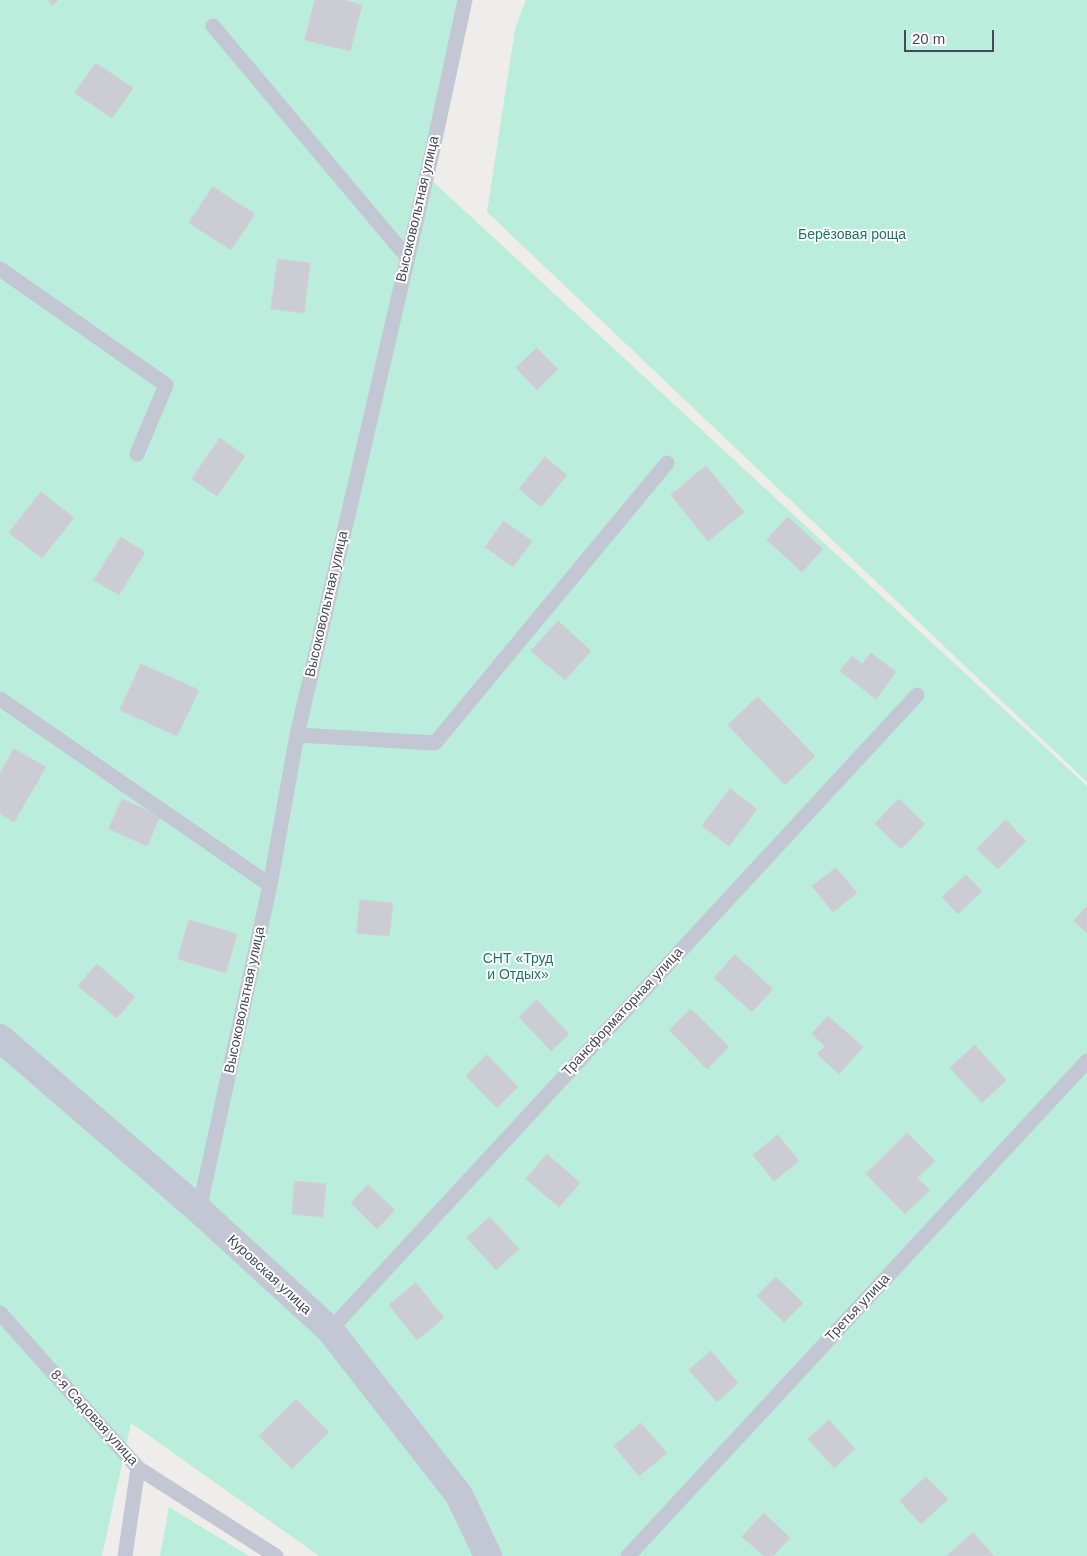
<!DOCTYPE html>
<meta charset="utf-8">
<style>
body{margin:0}
#map{position:relative;width:1087px;height:1556px;overflow:hidden;background:#efedec;font-family:Arial,sans-serif}
canvas{display:block}
.scale{position:absolute;left:904px;top:30px;width:90px;height:22px;box-sizing:border-box;border:2px solid #454a59;border-top:0;padding-left:6px;font-size:15px;line-height:18px;white-space:nowrap;color:#454a59;-webkit-text-stroke:4px #fff;paint-order:stroke}
</style>
<div id="map">
<canvas width="1087" height="1556"></canvas>
<div class="scale">20 m</div>
</div>
<script>
const ctx = document.querySelector('canvas').getContext('2d');
ctx.lineJoin = 'round';
function fill(path, color) { ctx.fillStyle = color; ctx.fill(path, 'evenodd'); }
function strokePath(path, color, width, dash) { ctx.strokeStyle = color; ctx.lineWidth = width; ctx.lineCap = dash ? 'butt' : 'round'; ctx.setLineDash(dash || []); ctx.stroke(path); }
function drawText(font, color, halo, rows, align = 'center') {
  ctx.font = font + ' Arial,sans-serif'; ctx.lineWidth = 4; ctx.setLineDash([]); ctx.textBaseline = 'middle'; ctx.strokeStyle = halo; ctx.fillStyle = color; for (const [text, x, y, turn = 0] of rows) {
    ctx.save(); ctx.translate(x, y); ctx.rotate((+turn || 0) * Math.PI / 180); ctx.textAlign = isNaN(turn) ? turn : align; if (halo) ctx.strokeText(text, 0, 0); ctx.fillText(text, 0, 0); ctx.restore();
  }
}
const green = new Path2D(`
 M0,0H468L427,176L1087,786V1556H319L131,1423L102,1556H0Z
 M526,0H1087V782L487,212L515,29Z
 M169,1507L249,1556H160Z`);
const building = new Path2D(`
 M48,0H58L53,5Z
 M315,0H343L362,5L350,51L305,40Z
 M96,63L133,88L112,118L75,93Z
 M213,187L255,214L231,250L189,223Z
 M278,259L310,263L304,313L271,309Z
 M537,348L558,369L537,390L516,368Z
 M220,438L245,456L217,496L192,479Z
 M545,457L567,475L541,507L519,489Z
 M706,466L744,512L708,541L671,495Z
 M41,492L74,518L42,558L9,533Z
 M788,517L823,549L802,572L767,540Z
 M504,521L532,541L513,567L485,547Z
 M121,537L145,552L119,595L94,580Z
 M558,621L591,651L565,680L531,651Z
 M871,653L896,672L876,699L840,671L852,656L862,664Z
 M141,664L199,690L177,736L120,710Z
 M758,697L815,756L785,785L728,725Z
 M14,749L46,767L14,822L0,814V773Z
 M730,789L757,809L729,846L702,826Z
 M122,799L160,816L147,846L109,829Z
 M899,799L925,824L901,849L875,824Z
 M1006,820L1026,841L998,869L977,849Z
 M836,868L857,893L833,912L812,886Z
 M966,875L982,891L958,914L942,897Z
 M360,900L393,903L389,936L357,933Z
 M1087,906V933L1074,921Z
 M189,920L237,934L226,973L178,959Z
 M735,955L773,989L752,1012L714,978Z
 M97,964L135,997L117,1018L78,986Z
 M537,1000L569,1034L551,1051L519,1017Z
 M691,1009L729,1047L707,1069L669,1030Z
 M828,1016L863,1047L839,1074L817,1054L825,1046L812,1034Z
 M975,1045L1006,1080L982,1103L950,1068Z
 M487,1055L518,1087L497,1108L466,1076Z
 M907,1133L935,1161L917,1178L930,1190L905,1214L866,1174Z
 M778,1135L799,1161L774,1181L753,1155Z
 M547,1154L580,1183L559,1207L526,1179Z
 M295,1181L326,1184L323,1217L292,1214Z
 M368,1185L395,1210L377,1229L351,1203Z
 M490,1217L519,1249L496,1270L467,1238Z
 M776,1277L803,1303L784,1322L757,1296Z
 M416,1283L444,1318L417,1340L389,1305Z
 M711,1351L738,1383L717,1402L689,1370Z
 M296,1399L329,1432L292,1469L259,1436Z
 M829,1420L855,1449L834,1468L808,1439Z
 M641,1423L667,1453L639,1476L614,1446Z
 M926,1477L948,1499L921,1524L900,1501Z
 M764,1513L790,1538L773,1556H764L742,1537Z
 M973,1533L994,1556H947Z`);
const service = new Path2D(`
 M213,26L407,257
 M0,269L166,385L137,454
 M0,699L270,885
 M297,735L435,743L667,463
 M199,1210L270,885L297,735L432,153L465,0
 M0,1313L138,1468L276,1556
 M330,1330L917,695
 M125,1556L138,1468
 M628,1556L1087,1061`);
const minor = new Path2D(`
 M0,1038L199,1210L330,1330L459,1495L488,1556`);
const streetNames = [
 ["Высоковольтная улица",418,209,-77],
 ["Высоковольтная улица",327,604,-77],
 ["Высоковольтная улица",245,1000,-78],
 ["Трансформаторная улица",623,1012,-47],
 ["Куровская улица",269,1275,43],
 ["Третья улица",858,1308,-47],
 ["8-я Садовая улица",94,1418,48]
];
const parkNames = [
 ["Берёзовая роща",852,235],
 ["СНТ «Труд",518,959],
 ["и Отдых»",518,975]
];
fill(green, '#baeddc');
fill(building, '#cccdd4');
strokePath(building, '#d0d1d8', 1);
strokePath(service, '#c3c7d4', 15);
strokePath(minor, '#c3c7d4', 28);
drawText('14px', '#454a59', '#fff', streetNames);
drawText('14px', '#187962', '#fff', parkNames);
</script>
